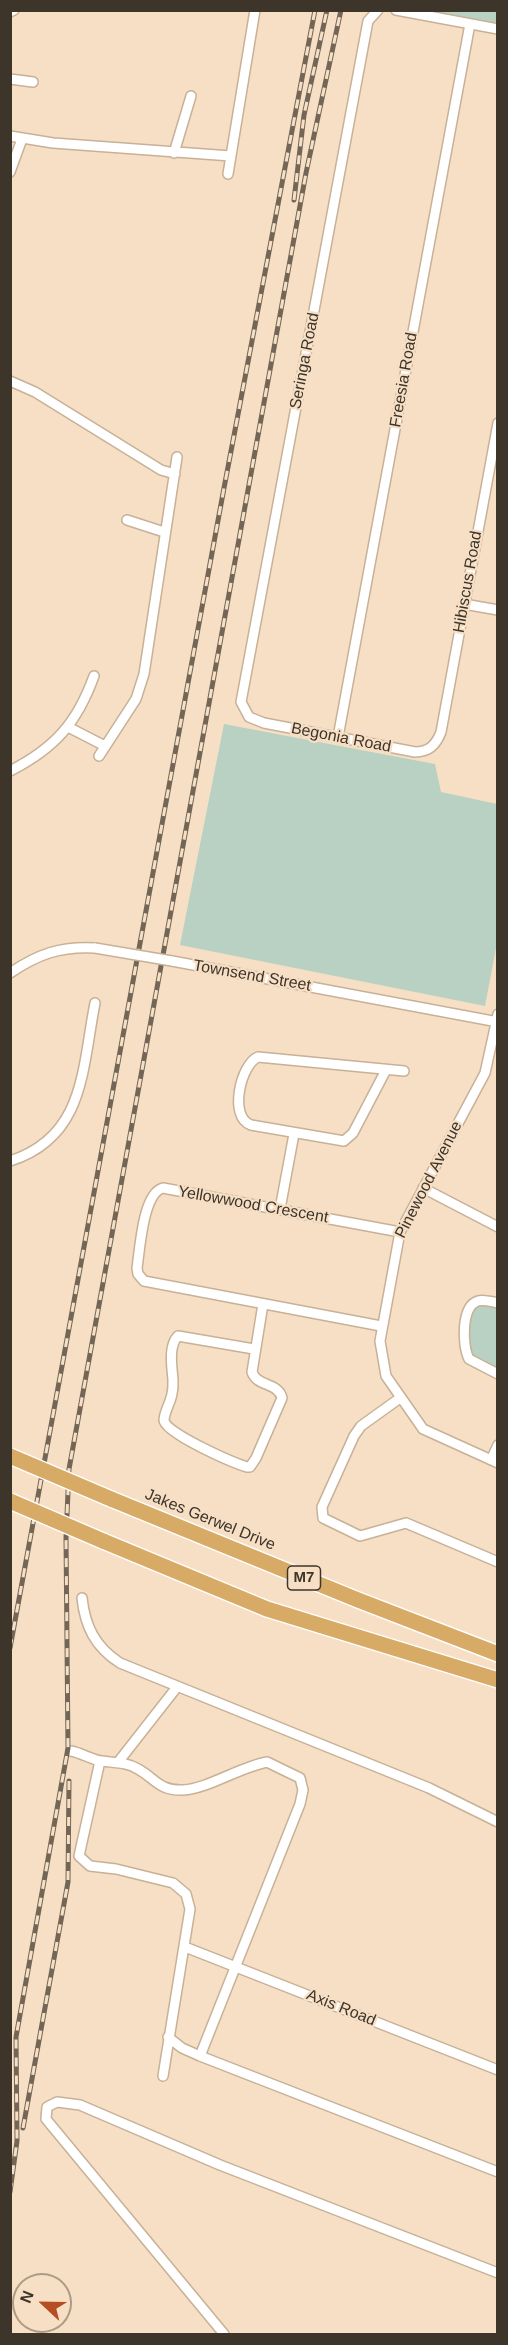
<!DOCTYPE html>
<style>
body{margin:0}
#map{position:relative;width:508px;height:2345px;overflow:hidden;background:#f6dfc4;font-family:Helvetica,sans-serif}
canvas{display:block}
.frame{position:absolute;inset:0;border:12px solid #3d342a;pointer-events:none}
.north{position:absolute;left:12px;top:2273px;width:60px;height:60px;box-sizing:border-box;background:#f6dfc4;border:2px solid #ac9b86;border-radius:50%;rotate:292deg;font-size:16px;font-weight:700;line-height:24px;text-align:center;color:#3d342a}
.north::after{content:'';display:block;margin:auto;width:21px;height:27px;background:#b54e25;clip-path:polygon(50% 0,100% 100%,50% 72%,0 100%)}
</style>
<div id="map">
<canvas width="508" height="2345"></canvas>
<div class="frame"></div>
<div class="north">N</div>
</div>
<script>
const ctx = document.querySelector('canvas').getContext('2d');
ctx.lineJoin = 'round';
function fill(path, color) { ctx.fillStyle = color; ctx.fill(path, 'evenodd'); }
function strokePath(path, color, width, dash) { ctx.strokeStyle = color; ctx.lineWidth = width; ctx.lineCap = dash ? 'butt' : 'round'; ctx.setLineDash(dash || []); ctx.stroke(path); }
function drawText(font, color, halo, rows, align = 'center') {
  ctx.font = font + ' Helvetica,sans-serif'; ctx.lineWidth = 4.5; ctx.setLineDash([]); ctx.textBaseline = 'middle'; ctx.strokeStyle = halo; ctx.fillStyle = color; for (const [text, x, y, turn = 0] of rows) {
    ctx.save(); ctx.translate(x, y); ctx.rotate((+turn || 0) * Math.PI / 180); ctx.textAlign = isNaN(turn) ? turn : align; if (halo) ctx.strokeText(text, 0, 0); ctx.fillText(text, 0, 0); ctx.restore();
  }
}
const green = new Path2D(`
 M429,11H497V23Z
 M224,724L435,764L441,792L497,804V943L485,1006L180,945Z
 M482,1304L497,1307V1370L474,1357C464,1344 467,1318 476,1306Z`);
const minor = new Path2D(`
 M378,10L368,21L241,702L249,717L264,723L415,752C429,752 436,745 441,732L498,423
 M396,10L498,29
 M10,12L14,10
 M10,79L33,82
 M10,136L53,143L231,156
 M174,153L191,96
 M10,172L22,139
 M228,174L255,10
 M10,381L35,392L161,470L175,474
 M127,520L164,532
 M464,604L498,610
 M68,727L105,746
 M338,737L470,24
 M99,756L136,699L144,674L177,457
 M10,771C55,748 77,723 94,676
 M172,961L498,1022
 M10,973C38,954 61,946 95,948
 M498,1014L485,1073L400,1232L380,1341L386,1376L423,1429L498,1463
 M386,1070L353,1133L344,1141L251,1125C228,1117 241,1064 258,1057L404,1071
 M10,1161C85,1137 82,1069 95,1003
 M423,1188L498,1227
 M280,1209L294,1134
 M498,1303C492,1302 484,1299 478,1301C461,1306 462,1346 469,1359L498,1374
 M381,1326L144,1281L138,1274L137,1268C140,1248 143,1193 163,1188L400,1232
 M254,1349L178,1336C168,1346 172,1367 173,1380C174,1401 165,1407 164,1420C164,1433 234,1463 247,1467H250L256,1458L282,1398C278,1382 257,1387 252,1372L263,1304
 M400,1398L361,1426L354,1436L322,1507L323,1518L360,1536L406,1523L498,1562
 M491,1460L498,1445
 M82,1598C85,1626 95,1647 120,1663L429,1788L498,1822
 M71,1751C82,1753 92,1760 102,1761C115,1763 126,1762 138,1769C156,1779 159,1791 183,1790C207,1789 240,1767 267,1762L300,1778L303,1790L300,1804L200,2056
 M100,1761L79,1856L90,1866L116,1869L173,1883L186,1894L190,1909L163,2076
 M119,1761L177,1687
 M185,1947L498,2070
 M168,2037L182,2048L200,2056L498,2172
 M224,2334L46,2119L47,2107L57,2102L80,2105L220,2165L498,2273`);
const trunk = new Path2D(`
 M111,1499L358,1600L498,1654
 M103,1541L267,1609L498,1680`);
const rail = new Path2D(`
 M294,200L304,115L327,10
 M10,1648L224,488L315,10
 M23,2128L68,1882L69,1781
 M10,2192L17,2141L16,2037L68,1748L66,1538L69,1469L306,173L341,10`);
const minorBridge = new Path2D(`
 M95,948L172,961`);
const trunkBridge = new Path2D(`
 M10,1456L111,1499
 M10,1501L103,1541`);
const shields = [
 [304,1578,33]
];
const shieldNames = [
 ["M7",304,1578]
];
const streetNames = [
 ["Seringa Road",305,361,-79],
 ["Freesia Road",404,380,-80],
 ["Hibiscus Road",468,582,-80],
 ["Begonia Road",341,738,11],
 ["Townsend Street",252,976,10],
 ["Pinewood Avenue",429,1180,-63],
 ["Yellowwood Crescent",253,1205,10],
 ["Jakes Gerwel Drive",210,1520,22],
 ["Axis Road",341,2008,22]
];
fill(green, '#b9d1c2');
strokePath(minor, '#c7b197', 12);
strokePath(trunk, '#fff', 18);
strokePath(minor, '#fff', 9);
strokePath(trunk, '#d7aa66', 15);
strokePath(rail, '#736657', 5);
strokePath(rail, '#f6dfc4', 3, [9]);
strokePath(minorBridge, '#c7b197', 12, []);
strokePath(trunkBridge, '#fff', 18, []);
strokePath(minorBridge, '#fff', 9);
strokePath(trunkBridge, '#d7aa66', 15);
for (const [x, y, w] of shields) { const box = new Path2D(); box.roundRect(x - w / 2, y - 12, w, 24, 4.5); ctx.fillStyle = '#f6dfc4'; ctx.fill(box); strokePath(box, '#3d342a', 1.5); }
drawText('bold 15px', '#3d342a', null, shieldNames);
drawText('16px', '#3d342a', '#f6dfc4', streetNames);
</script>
